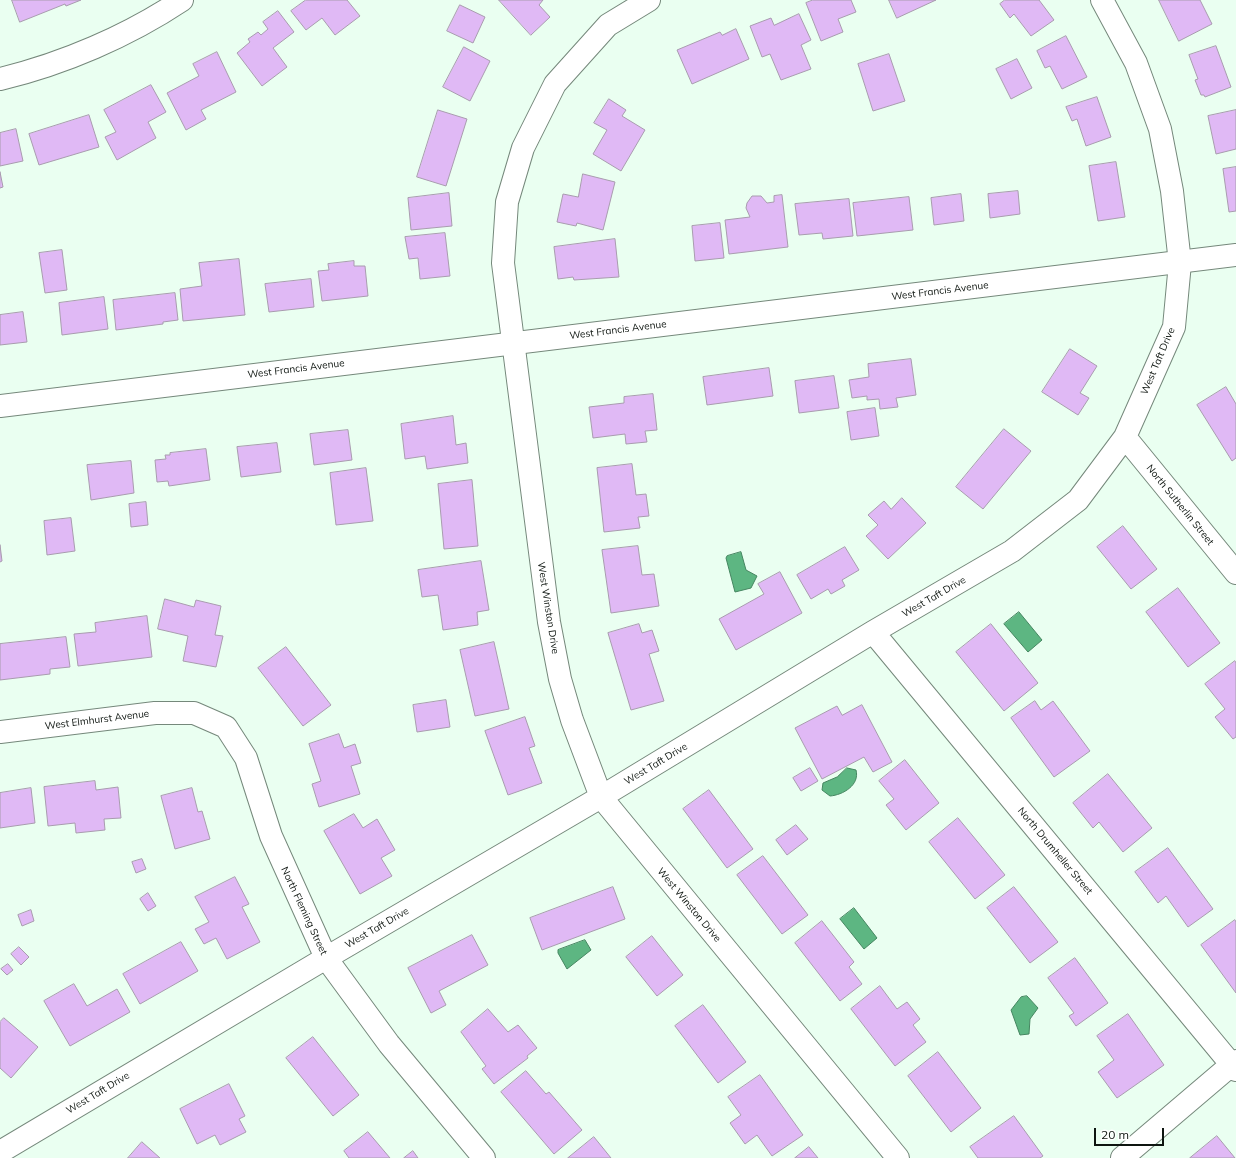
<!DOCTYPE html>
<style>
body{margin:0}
#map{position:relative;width:1236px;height:1158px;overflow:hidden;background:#eafff1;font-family:Mulish,sans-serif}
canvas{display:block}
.scale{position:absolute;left:1094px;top:1128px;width:70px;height:18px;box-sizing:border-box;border:2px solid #0e1510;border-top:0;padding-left:5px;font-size:12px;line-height:14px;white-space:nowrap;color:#0e1510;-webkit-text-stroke:3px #fff;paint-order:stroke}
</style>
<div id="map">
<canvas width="1236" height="1158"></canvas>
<div class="scale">20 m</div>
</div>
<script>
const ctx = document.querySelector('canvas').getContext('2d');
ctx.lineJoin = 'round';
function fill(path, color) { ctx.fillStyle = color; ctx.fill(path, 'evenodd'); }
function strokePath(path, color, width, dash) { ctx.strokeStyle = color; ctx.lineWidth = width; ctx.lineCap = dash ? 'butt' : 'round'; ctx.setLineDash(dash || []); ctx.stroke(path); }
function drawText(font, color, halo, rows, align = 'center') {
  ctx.font = font + ' Mulish,sans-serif'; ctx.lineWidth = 3.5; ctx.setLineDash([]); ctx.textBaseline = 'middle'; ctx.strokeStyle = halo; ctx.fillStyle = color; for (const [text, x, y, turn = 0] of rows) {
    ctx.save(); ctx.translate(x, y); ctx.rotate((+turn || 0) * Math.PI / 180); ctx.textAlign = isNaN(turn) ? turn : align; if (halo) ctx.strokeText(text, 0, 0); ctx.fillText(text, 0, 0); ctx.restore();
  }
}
const water = new Path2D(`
 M741,552L746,570L757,576L751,588L735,592L726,558L727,556Z
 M1019,612L1042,640L1028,652L1004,624Z
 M847,768L856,770C860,785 843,795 830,796L822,790L823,783L837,777Z
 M854,908L877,938L864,949L840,919Z
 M585,940L591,950L567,969L558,953V950Z
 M1027,996L1038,1008L1030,1019L1029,1034L1020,1035L1011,1010L1021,997Z`);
const building = new Path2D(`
 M12,0H81L66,6L65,4L20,22Z
 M306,0H347L360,16L335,35L322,18L306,30L291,11Z
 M499,0H543L539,5L550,17L531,35Z
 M813,0H851L856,12L838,19L843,32L821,41L806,3Z
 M889,0H936L897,18Z
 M1005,0H1039L1054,20L1031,36L1014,14L1010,18L1000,4Z
 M1159,0H1200L1212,24L1179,41Z
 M460,5L485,17L473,43L447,31Z
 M278,11L294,32L273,48L287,67L262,86L237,53L250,42L248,39L258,32L261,35L268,29L263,22Z
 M799,14L811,40L801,45L811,69L781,80L770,54L762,57L750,26L771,18L774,25Z
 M736,29L749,59L692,84L677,50L720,32L722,35Z
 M1066,36L1087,77L1062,89L1050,66L1045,68L1037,51Z
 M1216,46L1231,87L1205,97L1204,95H1201L1195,80L1198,79L1189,55Z
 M464,47L490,61L470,101L443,87Z
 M217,52L236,92L201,110L206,119L186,130L167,93L199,76L193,64Z
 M889,54L905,101L873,111L858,64Z
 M1017,59L1032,88L1011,99L996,69Z
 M151,85L166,112L148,122L156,138L117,160L105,137L116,132L104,110Z
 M1097,97L1111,137L1086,146L1077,119L1072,121L1066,107Z
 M609,99L626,110L622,116L645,130L621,171L593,154L607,130L594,123Z
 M438,110L467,119L446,186L417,177Z
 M1236,110V149L1216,154L1208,116Z
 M89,115L99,147L39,165L29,134Z
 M16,129L23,161L0,166V133Z
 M1116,162L1125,217L1098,221L1089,166Z
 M1236,167V211L1229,212L1223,169Z
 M0,172L3,187L0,188Z
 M583,174L615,182L603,230L577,223L576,226L557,222L563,194L578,197Z
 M1018,191L1020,214L990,218L988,194Z
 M449,193L452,226L411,230L408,198Z
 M961,194L964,221L934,225L931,198Z
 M782,195L788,247L729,254L725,220L750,217L746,208L747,203L752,196H761L767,203L774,202V196Z
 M909,197L913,230L857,236L853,203Z
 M849,199L853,236L823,239L822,233L799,235L795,204Z
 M720,223L724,258L695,261L692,226Z
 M445,233L450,276L420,279L418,258L409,259L405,237Z
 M615,239L619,277L574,280L573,277L558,279L554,247Z
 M62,250L67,290L45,293L39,253Z
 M239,259L245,315L183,321L180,289L202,286L199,263Z
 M354,261V266H365L368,296L322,301L318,271L329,270L328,264Z
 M311,279L314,307L269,312L265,284Z
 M175,293L178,320L163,322V324L116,330L113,300Z
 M104,297L108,329L62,335L59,303Z
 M23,312L27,342L0,345V315Z
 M1070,349L1097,366L1080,393L1089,398L1078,415L1042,392Z
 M911,359L916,395L896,398L898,407L880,409L879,399L867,400V396L852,398L849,380L869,377L868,364Z
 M769,368L773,396L707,405L703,377Z
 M834,376L839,408L799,413L795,381Z
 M1226,387L1236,404V458L1232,461L1197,405Z
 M653,394L657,430L645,431L647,442L626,444L625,434L593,438L589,407L624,403V397Z
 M875,408L879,436L851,440L847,412Z
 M453,416L456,445L466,443L468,463L427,469L425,456L405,459L401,424Z
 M1004,429L1031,451L983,509L956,487Z
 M348,430L352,460L314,465L310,434Z
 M277,443L281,472L241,477L237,447Z
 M206,449L210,480L169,486L168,481L157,482L155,460L166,459L165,455H170V453Z
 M131,461L134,493L91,500L87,465Z
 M632,464L636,495L646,494L649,516L638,517L640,528L604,532L597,468Z
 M366,468L373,521L336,525L330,473Z
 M472,480L478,546L444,549L438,484Z
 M902,498L926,523L888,559L866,536L878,525L868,515L884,501L891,509Z
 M146,502L148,525L131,527L129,504Z
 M71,518L75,551L47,555L44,521Z
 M1123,526L1157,569L1131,589L1097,547Z
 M0,545L2,561L0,562Z
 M638,546L642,575L654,574L659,606L611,613L602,550Z
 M845,547L859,570L842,580L845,586L831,594L828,589L811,599L797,575Z
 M481,561L489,610L477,612L478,625L443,630L438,595L422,597L418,570Z
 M780,572L802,613L736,650L719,619L764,594L758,584Z
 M1178,588L1220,643L1188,667L1146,612Z
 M165,599L194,607L196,600L221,606L215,635L223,636L216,667L183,661L188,636L158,629Z
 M147,616L152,657L78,666L74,634L96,632L95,623Z
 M639,624L642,633L652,630L659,651L649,654L664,701L631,710L608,633Z
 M991,624L1038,683L1004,711L956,652Z
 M66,637L70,667L50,669V674L0,680V644Z
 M494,642L509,709L475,716L460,650Z
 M286,647L331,705L303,726L258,668Z
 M1235,661L1236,663V737L1233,739L1215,717L1225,709L1205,684Z
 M446,700L450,727L417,732L413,705Z
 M1035,701L1041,710L1053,701L1090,751L1054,777L1011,718Z
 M862,705L892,762L873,772L864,757L822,779L795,728L837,706L842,715Z
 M525,717L535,746L529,748L542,783L508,795L485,731Z
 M339,734L344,748L355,744L361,763L351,766L360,794L319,807L312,784L321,781L309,744Z
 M905,760L939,803L906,830L886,805L894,799L879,781Z
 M810,768L818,781L801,791L793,778Z
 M1108,774L1152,828L1123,852L1099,822L1093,828L1073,803Z
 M95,781L96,790L118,787L121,818L104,819L105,830L76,833L75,823L48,826L44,787Z
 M31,788L35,823L0,828V793Z
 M192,788L198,812L202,811L210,839L175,849L161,796Z
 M709,790L753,849L727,868L683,809Z
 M354,814L363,828L377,819L395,850L381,858L392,876L360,894L324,831Z
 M958,818L1005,875L975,899L929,842Z
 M796,825L808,839L787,855L776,840Z
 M1168,848L1213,909L1188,927L1166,896L1158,903L1135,872Z
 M763,856L808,915L782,934L737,875Z
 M142,859L146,869L136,873L132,862Z
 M235,877L249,904L242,907L260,942L227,959L216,938L204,944L195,929L209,922L195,897Z
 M613,887L625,919L542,950L530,918Z
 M1014,887L1058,942L1030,963L987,908Z
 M148,893L156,906L148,911L140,899Z
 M31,910L34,921L22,926L18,915Z
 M1235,920L1236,922V993L1201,945Z
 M822,921L854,962L849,967L862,984L840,1001L795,943Z
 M472,935L488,965L439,991L446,1005L431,1013L408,968Z
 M652,936L683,975L657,996L626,957Z
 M181,942L198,971L140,1004L123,974Z
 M19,947L29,957L21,965L11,954Z
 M1075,958L1108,1003L1076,1026L1069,1016L1074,1013L1048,978Z
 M8,964L13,970L7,975L1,969Z
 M74,984L87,1006L117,989L130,1012L70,1046L44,1001Z
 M880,986L897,1009L907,1002L920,1019L913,1025L926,1042L895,1066L851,1009Z
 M703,1005L746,1062L718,1083L675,1026Z
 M488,1009L508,1032L518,1025L537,1048L527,1056L528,1058L494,1084L482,1069L486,1066L461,1032Z
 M1128,1014L1164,1065L1117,1098L1098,1072L1114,1060L1097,1036Z
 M4,1018L38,1047L11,1078L0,1068V1022Z
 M313,1037L359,1095L333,1116L286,1058Z
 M938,1052L981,1108L951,1132L908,1076Z
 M526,1071L546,1094L549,1092L582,1130L554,1154L501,1092Z
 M760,1075L803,1135L772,1156L757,1135L745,1144L730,1123L741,1115L728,1097Z
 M229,1084L245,1116L239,1119L246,1132L220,1145L215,1135L197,1144L180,1109Z
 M1014,1116L1043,1156L1040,1158H978L970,1147Z
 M368,1132L390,1158H349L344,1151Z
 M1217,1136L1235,1158H1190Z
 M594,1137L611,1158H568Z
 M142,1142L160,1158H128Z
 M809,1147L818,1158H795Z
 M413,1151L418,1158H404Z`);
const minor = new Path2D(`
 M649,0L608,25L555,84L523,148L507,202L503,263L549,622L560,679L572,720L601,797L898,1158
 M0,79C63,64 128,36 182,0
 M1125,437L1236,573
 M873,632L1236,1070
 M0,732L155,713H194L226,727L246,758L271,836L326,958L389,1044L484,1158
 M0,1152L326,958L601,797L873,632L1012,551L1078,500L1125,437L1174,327L1180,263L1172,191L1160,129L1136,63L1102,0
 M1122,1158L1236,1061`);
const primary = new Path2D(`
 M0,406L1236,255`);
const streetNames = [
 ["West Francis Avenue",940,291,-7],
 ["West Francis Avenue",618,330,-7],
 ["West Taft Drive",1158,361,-67],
 ["West Francis Avenue",296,369,-7],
 ["North Sutherlin Street",1180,505,51],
 ["West Taft Drive",934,597,-30],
 ["West Winston Drive",548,608,81],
 ["West Elmhurst Avenue",97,720,-7],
 ["West Taft Drive",656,764,-31],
 ["North Drumheller Street",1055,851,50],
 ["West Winston Drive",689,905,50],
 ["North Fleming Street",304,911,65],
 ["West Taft Drive",377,928,-30],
 ["West Taft Drive",98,1093,-31]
];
fill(water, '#5db682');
strokePath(water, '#458660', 1);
fill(building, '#e0b9f5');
strokePath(building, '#a89cae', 1);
strokePath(minor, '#75887b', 24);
strokePath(primary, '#75887b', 24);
strokePath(minor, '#fff', 22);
strokePath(primary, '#fff', 22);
drawText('10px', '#0e1510', '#fff', streetNames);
</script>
